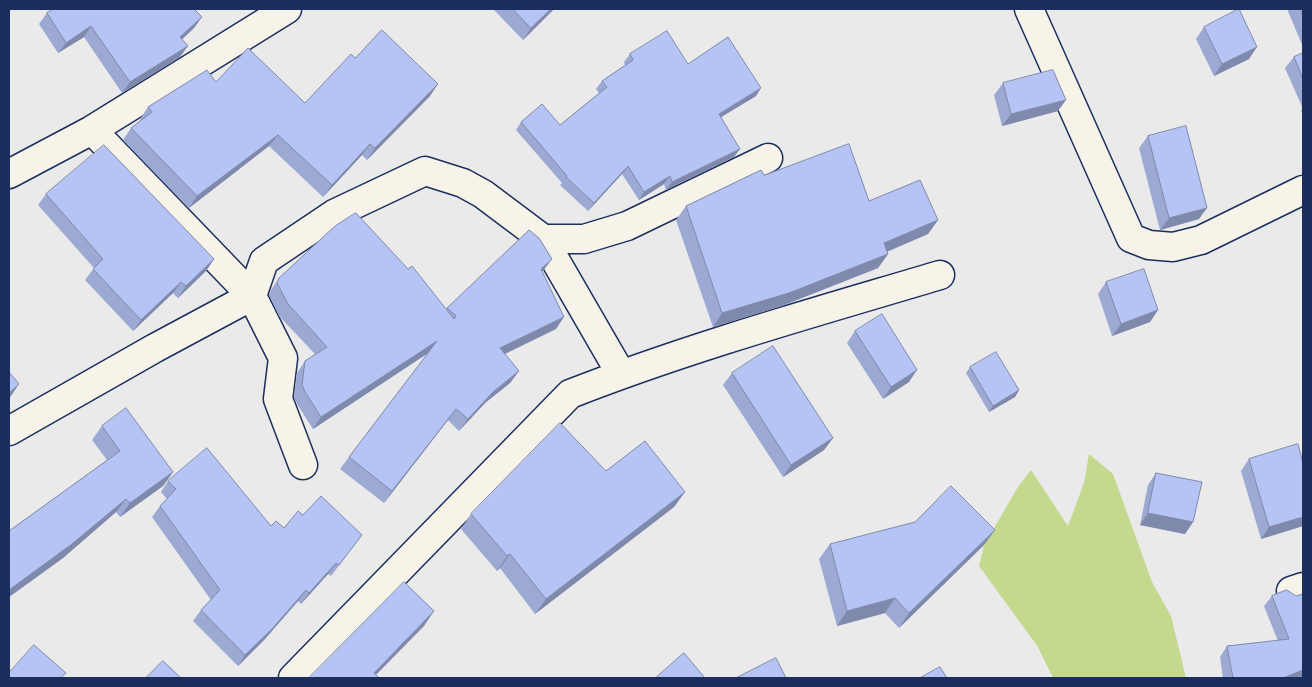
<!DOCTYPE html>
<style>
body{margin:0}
#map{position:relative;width:1312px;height:687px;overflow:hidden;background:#eaeaea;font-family:Caveat,sans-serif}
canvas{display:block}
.frame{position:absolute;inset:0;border:10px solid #1b2f5e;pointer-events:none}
</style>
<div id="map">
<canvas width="1312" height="687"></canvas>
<div class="frame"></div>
</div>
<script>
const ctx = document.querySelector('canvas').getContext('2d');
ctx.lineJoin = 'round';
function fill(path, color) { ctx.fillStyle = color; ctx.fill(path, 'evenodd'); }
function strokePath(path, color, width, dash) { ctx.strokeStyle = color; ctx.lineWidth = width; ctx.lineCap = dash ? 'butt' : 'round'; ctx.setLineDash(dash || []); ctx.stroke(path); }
const green = new Path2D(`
 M1089,454L1113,474L1152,582L1171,616L1186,678H1053L1038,647L979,566L984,545L1018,487L1031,470L1068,526L1084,483Z`);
const minor = new Path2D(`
 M1029,9L1131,238L1149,245L1173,247L1201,240L1303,190
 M92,130L252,296L283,358L278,399L303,465
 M9,174L92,130L287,9
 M543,239L621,374
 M9,431L155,348L252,296L264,261L334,214L425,171L463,183L483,194L543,239H584L627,226L768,158
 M1291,591L1303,587
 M293,678L570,394C690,347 816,312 940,275`);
const wall = new Path2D(`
 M493,9H554L523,40Z
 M1287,9H1303V47Z
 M47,13L202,17L194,28L182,39L180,57L122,93L84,37L58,53L39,24Z
 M1204,27L1249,59L1214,76L1196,39Z
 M1303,53V115L1301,111L1303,109L1285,68L1294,57Z
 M630,54L688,64L756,96L721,117L734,157L666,190L664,184L639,200L622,174L588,211L560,185L562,183L516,130L521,122L560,125L599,93L596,89L602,81L625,65L624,62Z
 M355,58L430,96L367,160L362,155L323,197L269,146L189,208L123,140L131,128L141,120L140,119L148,107L216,82L305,103Z
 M1003,83L1058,111L1002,126L994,95Z
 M1148,136L1199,219L1160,230L1139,148Z
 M764,175L869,201L938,220L928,234L887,252L888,254L878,268L779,307L713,327L676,220L686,206Z
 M46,194L214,259L206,271L178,298L173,293L133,331L85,280L94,268L38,205Z
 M408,269L446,309L447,308L543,271L542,272L556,329L505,354L519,371L510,383L485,403L459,431L448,420L384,503L340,469L427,354L313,429L297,404L294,397L297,373L305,361L315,354L279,316L269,295L271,290L279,278Z
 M1106,282L1158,310L1150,322L1112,336L1098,294Z
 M855,331L909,382L883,399L847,343Z
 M970,367L1019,390L1015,397L989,412L966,373Z
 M732,373L833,438L824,450L783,477L723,385Z
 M102,426L173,472L163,486L120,517L116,512L63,558L9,597V531L107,460L92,440Z
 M1249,459L1303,526L1261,539L1241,471Z
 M606,471L685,492L674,507L535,614L500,568L497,571L461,529L471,514Z
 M1156,473L1193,522L1185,534L1140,525L1148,485Z
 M168,481L271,526L284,528L303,515L362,535L331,576L328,574L301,604L298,601L264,640L238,666L193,621L201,610L211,600L152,517L160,506L167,499L161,492Z
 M830,544L984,545L899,628L885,613L837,626L819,559Z
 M1287,590L1303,677L1301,678H1223L1220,657L1227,646L1278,641L1264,606L1272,596Z`);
const shadedWall = new Path2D(`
 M551,9H554L523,40L531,28Z
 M202,17L194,28L173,48L180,37Z
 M91,26L84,37L58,53L66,43Z
 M188,46L180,57L122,93L130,82Z
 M1257,47L1249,59L1214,76L1222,64Z
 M438,84L430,96L367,160L375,148Z
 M761,88L756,96L713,122L719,114Z
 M1066,100L1058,111L1002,126L1011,114Z
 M278,135L269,146L189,208L197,196Z
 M370,144L362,155L323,197L332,185Z
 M740,149L734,157L666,190L672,182Z
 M628,166L622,174L588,211L594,203Z
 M670,176L664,184L639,200L644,192Z
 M1207,208L1199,219L1160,230L1169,218Z
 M938,220L928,234L874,257L884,243Z
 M888,254L878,268L779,307L713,327L722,313Z
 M214,259L206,271L178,298L186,286Z
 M552,259L543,271L533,281L541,269Z
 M181,282L173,293L133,331L141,320Z
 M1158,310L1150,322L1112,336L1121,324Z
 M564,317L556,329L492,360L500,348Z
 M437,341L428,353L313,429L321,417Z
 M917,370L909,382L883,399L891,387Z
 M519,371L510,383L485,403L459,431L468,419L493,392Z
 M19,384L11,396L9,398V393Z
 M1019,390L1015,397L989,412L993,406Z
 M456,409L448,420L384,503L392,491Z
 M833,438L824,450L783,477L791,465Z
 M173,472L163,486L120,517L130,503Z
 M685,492L674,507L535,614L546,599Z
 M126,499L116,512L63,558L9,597V590Z
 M1148,513L1193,522L1185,534L1140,525Z
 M1303,517V526L1261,539L1269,527Z
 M995,530L984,545L899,628L909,613Z
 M510,554L500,568L497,571L507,556Z
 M336,563L328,574L301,604L309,593Z
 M306,590L298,601L264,640L238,666L245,655Z
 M895,598L885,613L837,626L847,611Z
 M434,611L424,626L373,678L374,673Z
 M1303,670V677L1301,678H1282Z`);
const building = new Path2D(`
 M54,9H194L202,17L180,37L188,46L130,82L91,26L66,43L47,13Z
 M513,9H551L531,28Z
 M1239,9L1257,47L1222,64L1204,27Z
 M1300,9H1303V15Z
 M382,30L438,84L375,148L370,144L332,185L278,135L197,196L131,128L152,112L148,107L207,70L216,82L248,48L305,103L351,54L355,58Z
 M667,31L688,64L728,37L761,88L719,114L740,149L672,182L670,176L644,192L628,166L594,203L566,177L567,176L521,122L542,104L560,125L607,87L602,81L633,60L630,54Z
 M1303,53V79L1294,57Z
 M1053,70L1066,100L1011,114L1003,83Z
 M1186,126L1207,208L1169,218L1148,136Z
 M849,144L869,201L920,180L938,220L884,243L888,254L789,293L722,313L686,206L761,170L764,175Z
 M104,145L214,259L186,286L181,282L141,320L93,269L103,259L46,194Z
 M356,213L408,269L412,266L454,319L456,316L447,308L529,230L539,238L552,259L541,269L564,317L500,348L519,371L493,392L468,419L456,409L392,491L349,457L437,341L321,417L305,392L302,385L305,361L327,347L288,304L277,283L279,278L335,226Z
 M1144,269L1158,310L1121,324L1106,282Z
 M882,314L917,370L891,387L855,331Z
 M773,346L833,438L791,465L732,373Z
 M996,352L1019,390L993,406L970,367Z
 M9,372L19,384L9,393Z
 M126,408L173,472L130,503L126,499L72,544L9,590V531L120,451L102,426Z
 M560,423L606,471L645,441L685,492L546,599L510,554L507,556L471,514Z
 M1298,444L1303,463V517L1269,527L1249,459Z
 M207,448L271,526L276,521L284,528L298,511L303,515L321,496L362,535L339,565L336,563L309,593L306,590L272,629L245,655L201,610L220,590L160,506L176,489L168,481Z
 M1156,473L1202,482L1193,522L1148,513Z
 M951,486L995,530L909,613L895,598L847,611L830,544L915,522Z
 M404,582L434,611L374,673L379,678H311L310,677Z
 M1287,590L1296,596L1303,594V670L1283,678H1233L1227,646L1289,639L1272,596Z
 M34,645L66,673L60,678H9V673Z
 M684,653L705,678H659L657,677Z
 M776,658L786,678H736Z
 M163,661L181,678H146Z
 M940,667L947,678H920Z`);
fill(green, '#c4d88e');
strokePath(minor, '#1b2f5e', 31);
strokePath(minor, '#f7f3e8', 28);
fill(wall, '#9ca9d2');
fill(shadedWall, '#7f89ab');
fill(building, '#b5c4f4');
strokePath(building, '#7f89ab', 1);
</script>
